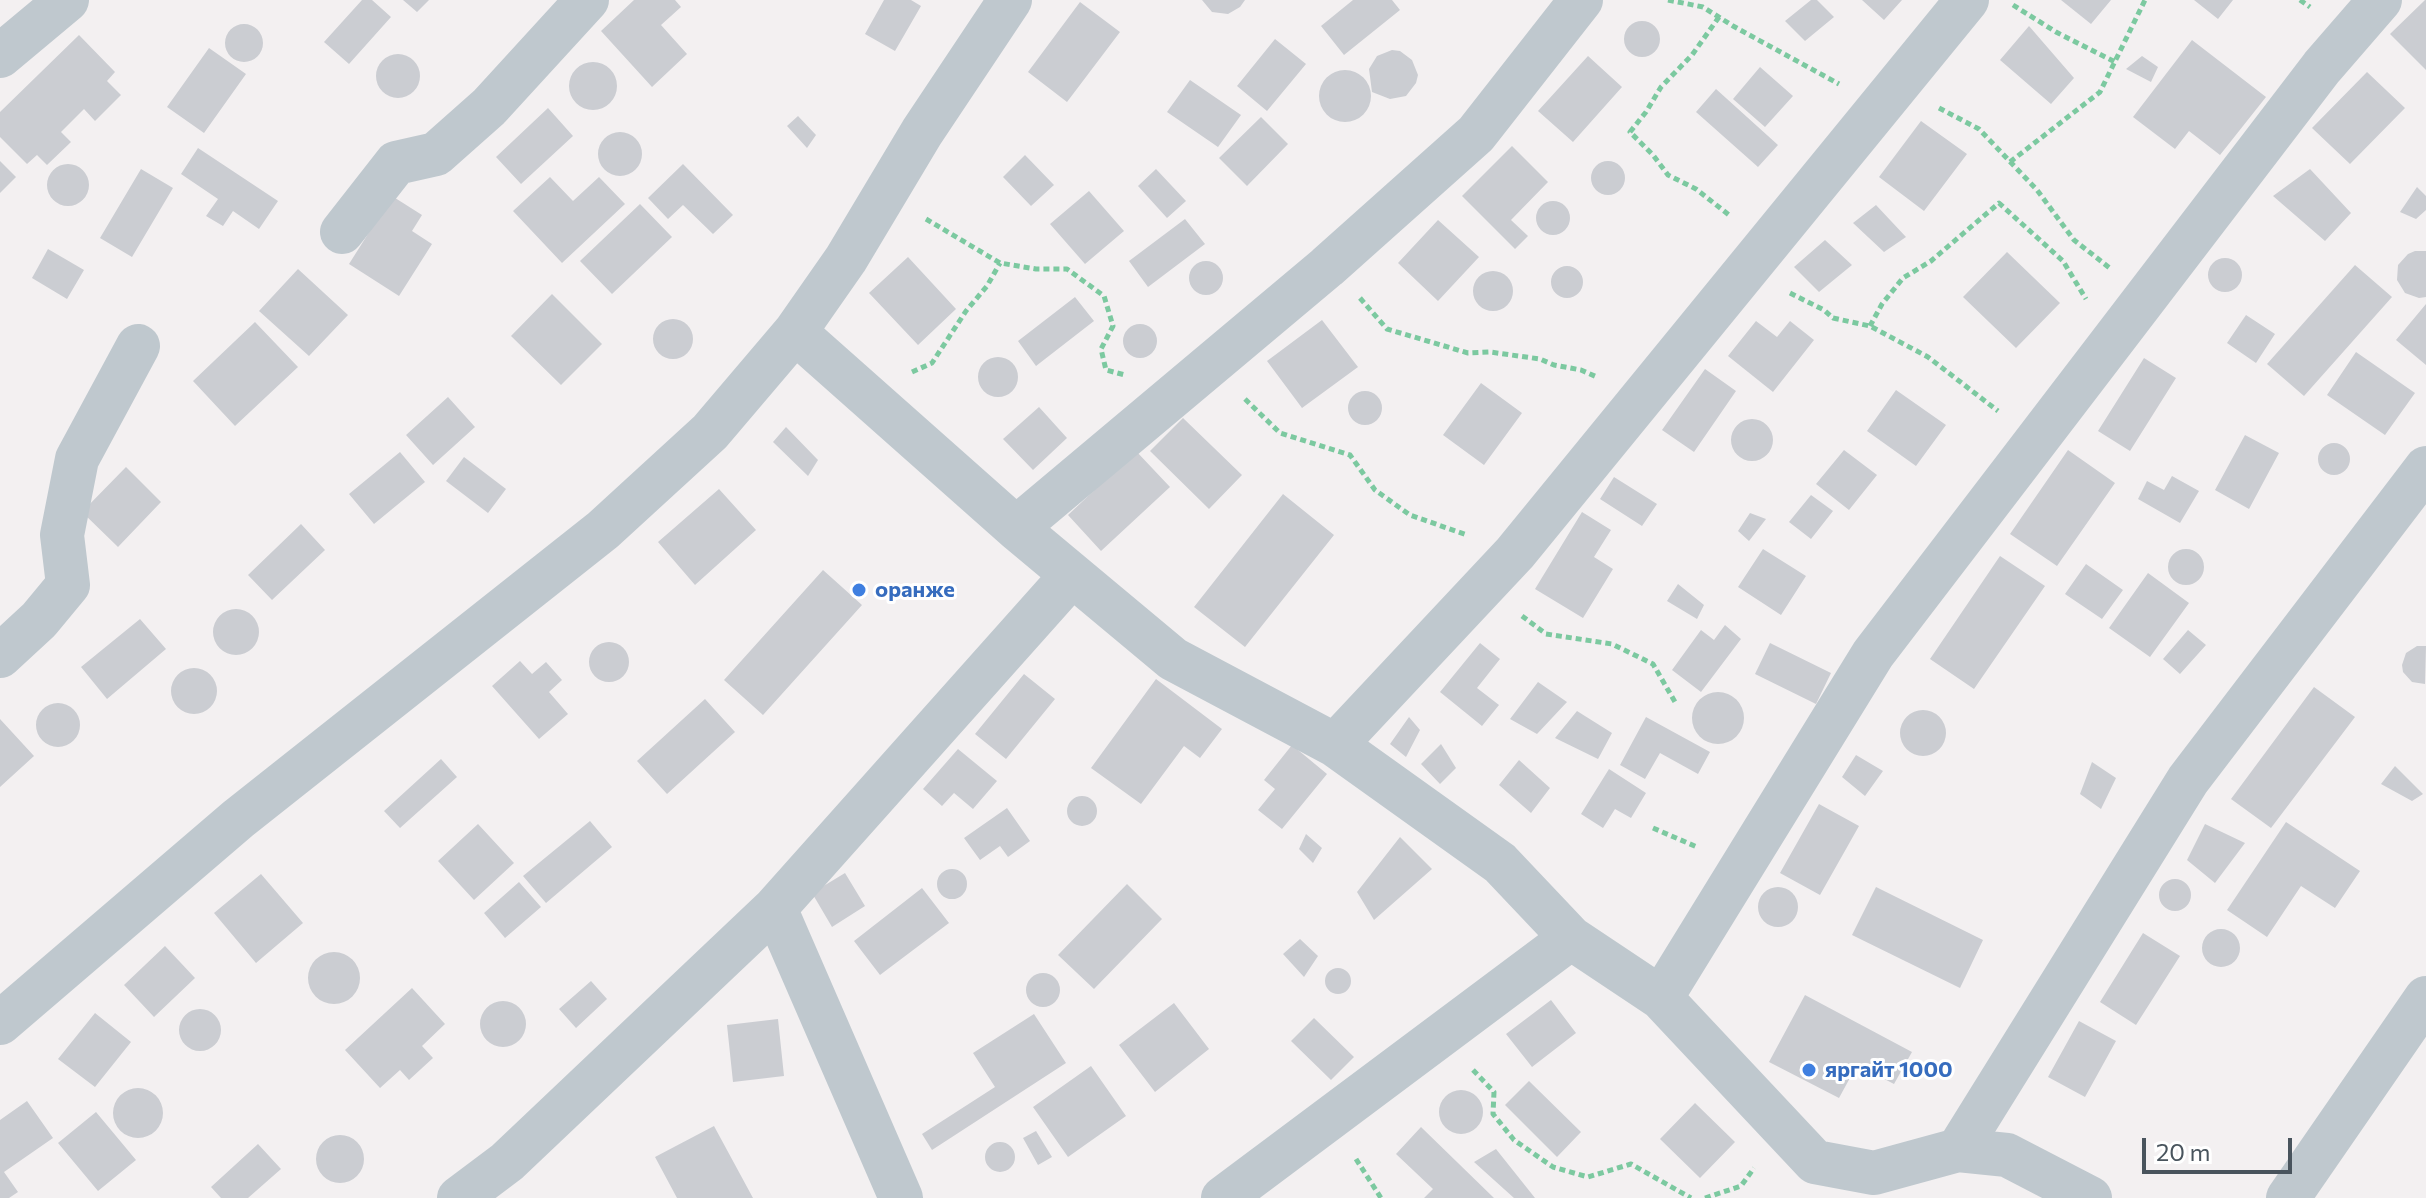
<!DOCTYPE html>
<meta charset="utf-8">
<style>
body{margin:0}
#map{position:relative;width:2426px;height:1198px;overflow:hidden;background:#f3f0f1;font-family:Commissioner,sans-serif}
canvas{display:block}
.scale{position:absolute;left:2142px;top:1138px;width:150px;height:36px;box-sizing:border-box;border:4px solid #49545d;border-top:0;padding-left:10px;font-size:24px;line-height:28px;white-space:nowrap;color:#49545d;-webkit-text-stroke:6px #fff;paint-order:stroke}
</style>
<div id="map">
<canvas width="2426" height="1198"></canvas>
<div class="scale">20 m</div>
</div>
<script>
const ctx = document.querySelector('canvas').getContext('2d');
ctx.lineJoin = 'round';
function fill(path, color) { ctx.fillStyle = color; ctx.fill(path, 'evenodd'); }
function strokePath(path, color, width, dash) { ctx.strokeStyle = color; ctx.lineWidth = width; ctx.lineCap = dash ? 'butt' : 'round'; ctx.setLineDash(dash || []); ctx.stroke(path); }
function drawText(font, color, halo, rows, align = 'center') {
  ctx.font = font + ' Commissioner,sans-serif'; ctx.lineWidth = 6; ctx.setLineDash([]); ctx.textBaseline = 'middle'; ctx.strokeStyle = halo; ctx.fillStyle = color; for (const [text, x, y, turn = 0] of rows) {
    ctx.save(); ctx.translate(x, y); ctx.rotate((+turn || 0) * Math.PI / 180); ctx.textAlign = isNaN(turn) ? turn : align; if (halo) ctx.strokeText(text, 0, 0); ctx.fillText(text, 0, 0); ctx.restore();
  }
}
const building = new Path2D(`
 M362,0H372L391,17L349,64L324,42Z
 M403,0H429L417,12Z
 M634,0H675L681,7L661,25L687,54L652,87L601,31Z
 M884,0H911L921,6L895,51L865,34Z
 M1202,0H1245L1240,7L1228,14L1212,12Z
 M1353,0H1392L1400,10L1344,55L1321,26Z
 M1811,0H1817L1834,17L1805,41L1785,21Z
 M1862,0H1902L1884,20Z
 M2061,0H2111L2091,24Z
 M2194,0H2233L2218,19Z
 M2425,0H2426V70L2390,34Z
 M1080,2L1120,32L1067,102L1028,72Z
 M1624 39a18 18 0 1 1 36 0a18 18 0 1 1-36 0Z
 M225 43a19 19 0 1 1 38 0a19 19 0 1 1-38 0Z
 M2029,26L2074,78L2051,104L2000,60Z
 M79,35L115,72L107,81L121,95L95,121L84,109L61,132L71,142L47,165L37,155L27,164L0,137V112Z
 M1275,39L1306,64L1267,111L1237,86Z
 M2192,40L2266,97L2220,155L2189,131L2175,149L2133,117Z
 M209,48L246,74L204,133L167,107Z
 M1392,50L1400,51L1412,60L1418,75L1416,83L1406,96L1390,99L1372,92L1369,69L1377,56Z
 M376 76a22 22 0 1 1 44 0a22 22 0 1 1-44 0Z
 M1588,56L1622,87L1573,142L1538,111Z
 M2142,56L2158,67L2151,82L2126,69Z
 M569 86a24 24 0 1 1 48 0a24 24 0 1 1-48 0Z
 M1760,67L1793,96L1765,127L1733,99Z
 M1319 96a26 26 0 1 1 52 0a26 26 0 1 1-52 0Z
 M2367,72L2405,108L2350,164L2312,128Z
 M1190,80L1241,115L1218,147L1167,112Z
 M1716,89L1778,145L1758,167L1696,112Z
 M548,108L573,136L521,184L496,157Z
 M798,116L816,135L807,148L787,126Z
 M1261,117L1288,144L1247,186L1219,158Z
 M1921,121L1967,154L1924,211L1879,177Z
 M598 154a22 22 0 1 1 44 0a22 22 0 1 1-44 0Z
 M1512,146L1548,182L1511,220L1528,236L1515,249L1462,196Z
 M198,148L278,201L259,229L233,211L223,226L206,216L218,199L181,174Z
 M1025,155L1054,185L1031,206L1003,177Z
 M1591 178a17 17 0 1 1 34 0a17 17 0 1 1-34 0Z
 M0,161L16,177L0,193Z
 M683,164L733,215L713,234L683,205L668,219L648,198Z
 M47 185a21 21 0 1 1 42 0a21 21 0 1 1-42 0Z
 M141,169L173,188L132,257L100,238Z
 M1156,169L1186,201L1167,218L1138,186Z
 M2310,169L2351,213L2325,241L2273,196Z
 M550,177L573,201L599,177L625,204L562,263L513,211Z
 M2417,187L2426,196V210L2416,219L2400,212Z
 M1089,191L1124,231L1085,264L1050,224Z
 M392,196L422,215L412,231L432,244L399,296L349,264Z
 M1536 218a17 17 0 1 1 34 0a17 17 0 1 1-34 0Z
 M640,204L672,237L612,294L580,261Z
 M1876,205L1906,237L1884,252L1853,223Z
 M1185,219L1205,244L1148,287L1129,261Z
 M1438,220L1479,257L1438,301L1398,263Z
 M1825,240L1852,265L1819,292L1794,267Z
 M48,249L84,270L67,299L32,278Z
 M2415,251H2426V297L2419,298L2405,293L2397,280L2398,265L2408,254Z
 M2007,252L2060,303L2016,348L1963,297Z
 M908,257L956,309L918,345L869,293Z
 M2208 275a17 17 0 1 1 34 0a17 17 0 1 1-34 0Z
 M1189 278a17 17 0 1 1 34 0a17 17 0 1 1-34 0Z
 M2355,265L2392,297L2304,396L2267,364Z
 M1551 282a16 16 0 1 1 32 0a16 16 0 1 1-32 0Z
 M298,269L348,315L309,356L259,311Z
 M1473 291a20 20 0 1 1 40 0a20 20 0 1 1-40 0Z
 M552,294L602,344L561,385L511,336Z
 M1075,297L1094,321L1036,366L1018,341Z
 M2426,304V365L2396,340Z
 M2246,315L2275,334L2256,363L2227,343Z
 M653 339a20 20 0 1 1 40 0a20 20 0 1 1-40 0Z
 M1322,320L1358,367L1302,408L1267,361Z
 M1756,321L1777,337L1790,321L1814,340L1773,392L1728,356Z
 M255,322L298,367L235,426L193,381Z
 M1123 341a17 17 0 1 1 34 0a17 17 0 1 1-34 0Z
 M2356,352L2415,393L2385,435L2327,395Z
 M978 377a20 20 0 1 1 40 0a20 20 0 1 1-40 0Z
 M2144,358L2176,378L2130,451L2098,431Z
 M1705,369L1736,391L1694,452L1662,430Z
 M1481,383L1522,413L1484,465L1443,435Z
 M1896,390L1946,425L1916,466L1867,431Z
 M1348 408a17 17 0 1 1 34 0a17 17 0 1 1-34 0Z
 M448,397L475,427L433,465L406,435Z
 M1039,407L1067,438L1033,470L1003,439Z
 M1183,418L1242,475L1209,509L1150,451Z
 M1731 440a21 21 0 1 1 42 0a21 21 0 1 1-42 0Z
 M786,427L818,460L808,476L773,442Z
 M2245,435L2279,453L2249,509L2215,490Z
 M2318 459a16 16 0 1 1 32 0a16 16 0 1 1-32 0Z
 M1844,450L1877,475L1849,510L1816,484Z
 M2068,450L2115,483L2057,566L2010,534Z
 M1136,451L1170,487L1101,551L1068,515Z
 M400,452L425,482L374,524L349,494Z
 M464,457L506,489L488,513L446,481Z
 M126,467L161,502L118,547L82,512Z
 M2172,476L2199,491L2180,523L2138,499L2147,481L2164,490Z
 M1614,477L1657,504L1642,526L1600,499Z
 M719,489L756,530L695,585L658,542Z
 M1283,494L1334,535L1245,647L1194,607Z
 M1811,495L1833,511L1811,539L1789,522Z
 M1582,512L1611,530L1594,557L1613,569L1583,618L1535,589Z
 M1750,513L1766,519L1749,541L1738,531Z
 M301,524L325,550L272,600L248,575Z
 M1763,549L1806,576L1781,615L1738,587Z
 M2168 567a18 18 0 1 1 36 0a18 18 0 1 1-36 0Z
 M2000,556L2045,586L1974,689L1930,659Z
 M2086,564L2123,590L2102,619L2065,594Z
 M823,570L862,605L763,715L724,680Z
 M2148,573L2189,603L2150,657L2109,628Z
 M1678,584L1704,605L1697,619L1667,601Z
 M213 632a23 23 0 1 1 46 0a23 23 0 1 1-46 0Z
 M140,619L166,649L107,699L81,667Z
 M1725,625L1741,639L1701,692L1672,670L1701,630L1714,640Z
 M2188,630L2206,645L2180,674L2163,659Z
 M589 662a20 20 0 1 1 40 0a20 20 0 1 1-40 0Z
 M1480,643L1500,659L1477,688L1499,705L1482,726L1440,692Z
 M1770,643L1831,673L1816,704L1755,674Z
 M2417,646H2426L2425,684L2412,682L2403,672L2402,665L2406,653Z
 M520,661L532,674L546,662L562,680L549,692L568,714L539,739L492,686Z
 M171 691a23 23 0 1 1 46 0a23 23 0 1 1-46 0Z
 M1024,674L1055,699L1006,759L975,734Z
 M1156,679L1222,729L1200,758L1184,746L1141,804L1091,768Z
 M1538,682L1567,702L1537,734L1510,719Z
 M2314,687L2355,717L2271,828L2231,799Z
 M1692 718a26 26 0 1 1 52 0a26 26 0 1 1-52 0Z
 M705,699L735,732L667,794L637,761Z
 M36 725a22 22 0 1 1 44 0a22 22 0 1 1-44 0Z
 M1900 733a23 23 0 1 1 46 0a23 23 0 1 1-46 0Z
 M1577,711L1612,733L1598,759L1555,738Z
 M1409,717L1420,730L1406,757L1390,744Z
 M1646,717L1710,752L1698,774L1660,753L1645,779L1620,765Z
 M0,719L34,756L0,787Z
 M1441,744L1456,768L1440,784L1421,764Z
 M1292,745L1327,774L1282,829L1258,810L1275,789L1264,780Z
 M958,749L997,781L973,809L954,793L942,806L923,789Z
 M1856,755L1883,771L1865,796L1842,777Z
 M441,759L457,777L400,828L384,811Z
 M1519,760L1550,788L1531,813L1499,785Z
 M2092,762L2116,778L2101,809L2080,794Z
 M2395,766L2423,794L2412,801L2381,784Z
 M1609,769L1646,793L1631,818L1615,809L1603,828L1581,814Z
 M1067 811a15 15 0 1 1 30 0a15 15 0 1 1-30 0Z
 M1819,804L1859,826L1820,895L1780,873Z
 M1007,808L1030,841L1008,857L1000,846L980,860L964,838Z
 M590,821L612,847L546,903L523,876Z
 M2286,822L2360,871L2335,908L2301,886L2267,937L2227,910Z
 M478,824L514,863L474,900L438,861Z
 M2205,824L2245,843L2215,883L2187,860Z
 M1306,834L1322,848L1313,863L1299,849Z
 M1400,837L1432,869L1374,920L1357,892Z
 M937 884a15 15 0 1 1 30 0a15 15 0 1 1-30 0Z
 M845,873L865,906L832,927L812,893Z
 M261,874L303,923L256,963L214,913Z
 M2159 895a16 16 0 1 1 32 0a16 16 0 1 1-32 0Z
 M519,882L541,907L505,938L484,913Z
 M1127,884L1162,919L1094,989L1058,955Z
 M1876,887L1983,940L1960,988L1852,935Z
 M1758 907a20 20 0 1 1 40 0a20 20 0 1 1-40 0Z
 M922,888L949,923L880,975L854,941Z
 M2202 948a19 19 0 1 1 38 0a19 19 0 1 1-38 0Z
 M2143,933L2180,956L2136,1025L2100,1002Z
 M1300,939L1318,956L1304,977L1283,954Z
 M165,946L195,978L154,1017L124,985Z
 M308 978a26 26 0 1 1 52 0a26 26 0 1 1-52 0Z
 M1325 981a13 13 0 1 1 26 0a13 13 0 1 1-26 0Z
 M1026 990a17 17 0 1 1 34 0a17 17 0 1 1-34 0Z
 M591,981L607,999L576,1028L559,1009Z
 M412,988L445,1024L422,1046L433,1058L409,1080L400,1070L380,1088L345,1050Z
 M1805,995L1912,1052L1894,1084L1857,1065L1839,1098L1769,1062Z
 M1551,1000L1576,1033L1532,1067L1506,1034Z
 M480 1024a23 23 0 1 1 46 0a23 23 0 1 1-46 0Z
 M1174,1003L1209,1049L1155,1092L1119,1045Z
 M179 1030a21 21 0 1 1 42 0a21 21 0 1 1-42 0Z
 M95,1013L131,1042L95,1087L58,1059Z
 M1034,1014L1066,1063L932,1150L922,1134L995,1087L973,1053Z
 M1314,1018L1354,1057L1331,1080L1291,1041Z
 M778,1019L784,1076L733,1082L727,1025Z
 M2079,1021L2116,1041L2085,1097L2048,1077Z
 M1091,1066L1126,1116L1068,1157L1033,1107Z
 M1529,1081L1581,1132L1557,1157L1505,1105Z
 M113 1113a25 25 0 1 1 50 0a25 25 0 1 1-50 0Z
 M1439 1112a22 22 0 1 1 44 0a22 22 0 1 1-44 0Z
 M27,1101L53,1138L4,1172L18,1192L9,1198H0V1120Z
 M1695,1103L1735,1142L1700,1178L1660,1139Z
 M96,1112L136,1160L98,1191L58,1143Z
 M714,1126L753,1198H677L655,1157Z
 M1421,1127L1494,1198H1424L1433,1189L1396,1154Z
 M1036,1131L1052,1157L1038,1165L1023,1138Z
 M316 1159a24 24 0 1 1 48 0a24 24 0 1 1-48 0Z
 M985 1157a15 15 0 1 1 30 0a15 15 0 1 1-30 0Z
 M258,1144L281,1169L248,1198H221L211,1187Z
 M1496,1149L1535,1198H1514L1474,1162Z`);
const path = new Path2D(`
 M1668,0L1703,7L1733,26L1839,84
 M2300,0L2310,7
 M2013,5L2056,32L2115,62
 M1719,17L1692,55L1661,87L1646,112L1630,132L1653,155L1668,175L1696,189L1729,215
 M1939,108L1979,129L2037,190L2074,240L2111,269
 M2010,162L2100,92L2145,0
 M926,219L1000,263L1036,269H1067L1104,296L1113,326L1101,349L1106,370L1125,375
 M1790,293L1824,310L1833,318L1870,326L1928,357L1998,411
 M1360,298L1387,329L1468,353L1490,352L1540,359L1554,365L1581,370L1597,377
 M1870,326L1882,304L1903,278L1931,261L1999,203L2063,261L2086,299
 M912,372L932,363L966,311L987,286L1000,263
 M1245,399L1280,433L1350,455L1375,490L1410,515L1467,535
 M1522,616L1546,634L1612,644L1653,664L1675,702
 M1653,828L1697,847
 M1473,1070L1494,1092L1493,1114L1514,1140L1553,1167L1588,1177L1631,1164L1691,1198
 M1356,1159L1381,1198
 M1705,1198L1741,1186L1754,1168`);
const street = new Path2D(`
 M0,56L67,0
 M342,232L396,163L436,154L489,107L587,0
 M795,332L1016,528L1173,659L1335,745L1500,863L1571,938L1661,998L1815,1162L1874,1173L1958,1150L2007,1155L2090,1198
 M1016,528L1327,267L1476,134L1581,0
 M0,656L39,620L68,585L62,535L77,459L138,346
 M1335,745L1515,553L1967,0
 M775,908L901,1198
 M1661,998L1873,654L2322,67L2380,0
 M0,1023L238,819L603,530L710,432L795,332L846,259L922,132L1010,0
 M1958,1150L2188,780L2426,468
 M459,1198L507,1162L775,908L1072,575
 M1223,1198L1571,938
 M2288,1198L2426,998`);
const markers = [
 [859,590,8,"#3f7fe0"],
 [1809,1070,8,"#3f7fe0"]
];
const shopNames = [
 ["оранже",875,590],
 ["яргайт 1000",1825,1070]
];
fill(building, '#cbcdd2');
strokePath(path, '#7cc9a0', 5, [6, 4]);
strokePath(street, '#bfc8ce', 44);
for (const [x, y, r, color] of markers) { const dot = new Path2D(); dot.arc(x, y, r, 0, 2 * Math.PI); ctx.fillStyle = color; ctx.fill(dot); strokePath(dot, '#fff', 3); }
drawText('bold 22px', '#366cbe', '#fff', shopNames, 'left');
</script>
